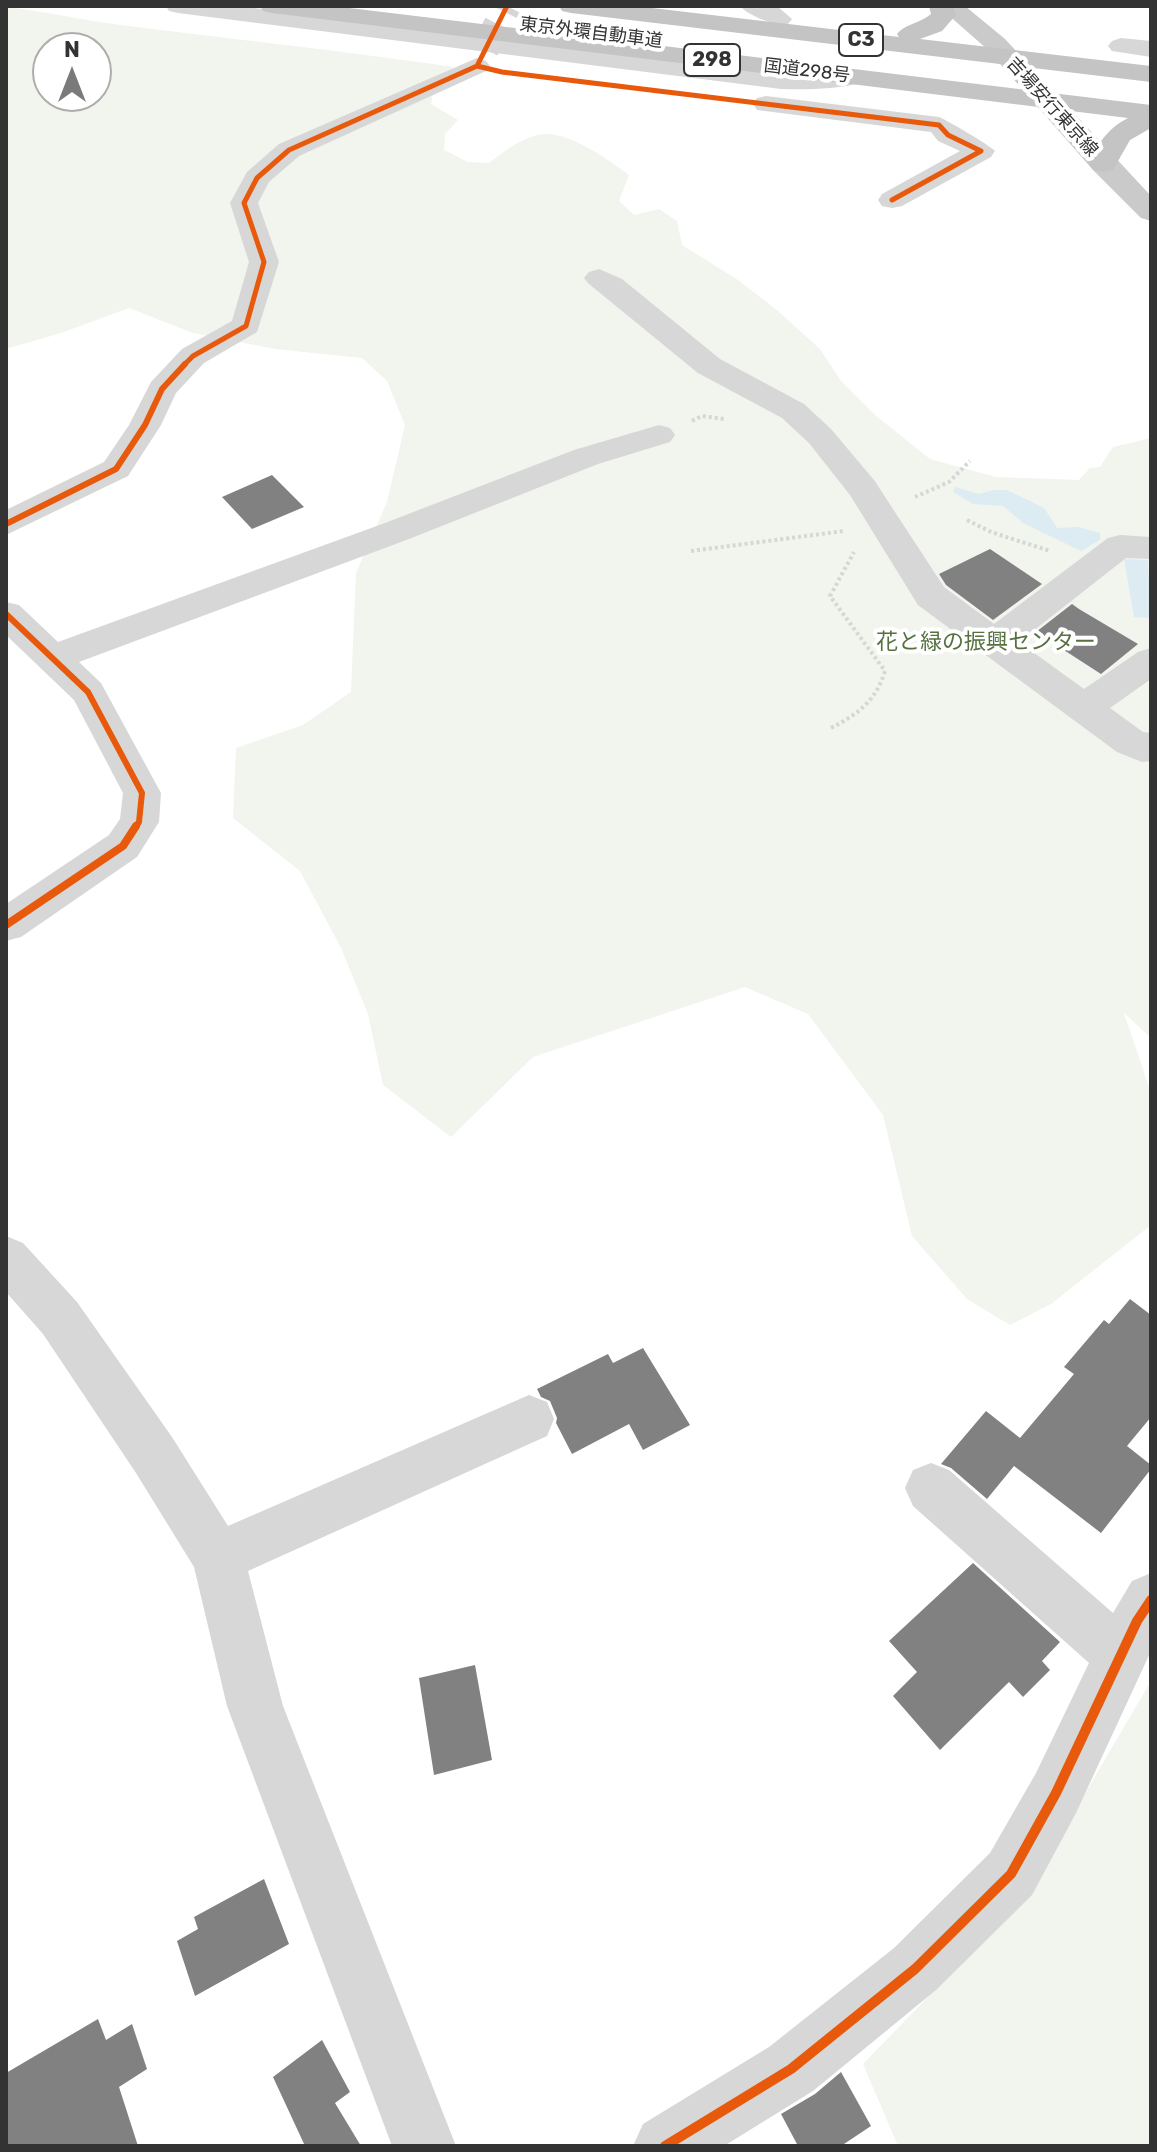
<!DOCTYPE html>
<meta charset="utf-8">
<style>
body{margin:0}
#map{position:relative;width:1157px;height:2152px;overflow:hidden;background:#fff;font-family:Rubik,sans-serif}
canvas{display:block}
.frame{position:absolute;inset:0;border:8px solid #333;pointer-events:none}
.north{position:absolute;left:32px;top:32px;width:80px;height:80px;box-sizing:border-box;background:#fff;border:2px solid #adadad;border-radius:50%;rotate:0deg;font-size:22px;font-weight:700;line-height:32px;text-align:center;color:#333}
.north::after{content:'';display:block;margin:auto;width:28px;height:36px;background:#7a7a7a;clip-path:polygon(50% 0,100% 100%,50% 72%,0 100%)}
</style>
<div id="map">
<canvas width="1157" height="2152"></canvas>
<div class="frame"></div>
<div class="north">N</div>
</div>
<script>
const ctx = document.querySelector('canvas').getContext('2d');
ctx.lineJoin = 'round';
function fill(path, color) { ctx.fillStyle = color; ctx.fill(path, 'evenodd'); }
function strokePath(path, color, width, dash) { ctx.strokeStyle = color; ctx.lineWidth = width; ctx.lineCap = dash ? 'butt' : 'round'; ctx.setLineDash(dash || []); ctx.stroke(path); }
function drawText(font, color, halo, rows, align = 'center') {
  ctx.font = font + ' Rubik,"Noto Sans JP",sans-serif'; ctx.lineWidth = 8; ctx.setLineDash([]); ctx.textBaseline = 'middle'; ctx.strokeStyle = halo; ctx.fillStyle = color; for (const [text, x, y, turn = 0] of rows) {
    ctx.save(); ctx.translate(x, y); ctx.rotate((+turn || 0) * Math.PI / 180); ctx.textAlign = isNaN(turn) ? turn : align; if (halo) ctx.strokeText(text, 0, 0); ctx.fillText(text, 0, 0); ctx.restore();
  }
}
const green = new Path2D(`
 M6,7C44,11 82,20 121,25C232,39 343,51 454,67L436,78L431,104L458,120L445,134L444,150L468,162L489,163C505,151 523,136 544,134C570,132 609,160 629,175L619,201L634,215L659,209L677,221L682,245L738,280L778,311L820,349L841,381L875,415L930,459L996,477L1079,480L1090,468L1100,467L1113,447L1151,438V1038L1124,1013L1151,1093V1225L1051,1304L1010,1325L967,1299L912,1236L883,1115L808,1014L745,987L533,1057L451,1137L383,1085L368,1014L341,948L300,871L233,818L236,748L303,725L351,692L356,573L387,502L405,425L387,381L362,358L275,349L193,333L129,308L61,333L6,349ZM48,48H96V96H48Z
 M1151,1681V2146H898L863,2064L1023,1899Z`);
const water = new Path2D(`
 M955,487L979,494L994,490H1007L1044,508L1057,528L1079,527L1100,533V540L1081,551L1023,523L1003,506L973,504L953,492Z
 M1124,559L1148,560L1151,618L1134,617Z`);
const building = new Path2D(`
 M272,475L304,507L252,529L222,497Z
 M990,549L1042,584L993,620L946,585L939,574Z
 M1072,604L1079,609L1138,644L1101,674L1036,632Z
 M1130,1299L1151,1315V1417L1127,1446L1151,1465V1469L1101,1533L1014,1466L987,1499L951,1468L941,1464L986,1411L1020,1438L1074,1374L1064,1367L1104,1320L1109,1324Z
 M643,1348L690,1425L643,1450L629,1424L572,1454L556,1423L557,1418L550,1401L541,1397L537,1389L608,1354L613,1363Z
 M973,1563L1060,1642L1042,1661L1050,1670L1023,1697L1009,1682L940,1750L893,1696L917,1672L889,1641Z
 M475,1665L492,1760L434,1775L419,1678Z
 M264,1879L289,1944L195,1996L177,1941L198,1929L194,1917Z
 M98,2019L106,2040L132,2024L147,2069L119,2087L138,2146H6V2073Z
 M322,2040L350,2092L335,2103L361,2146H305L273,2077Z
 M841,2072L871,2126L841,2146H798L781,2114L815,2094Z`);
const minorTunnel = new Path2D(`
 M485,49L507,6`);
const path = new Path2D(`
 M692,421L702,416L724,419
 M915,497L949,482L970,461
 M967,520L991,532L1050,551
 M691,551L844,531
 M831,728C858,714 876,701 885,671L830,596L854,552`);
const minor = new Path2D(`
 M166,6H238L781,73C807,74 838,65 862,71L866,77L862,83C836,89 808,90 781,89L178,13L169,11Z
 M740,6H777L792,19L788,24C776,27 747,15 740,6Z
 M1121,38L1151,41V57L1112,51L1108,46L1112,41Z
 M477,58L486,61L490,66L486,71L299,156L269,182L258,203L279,262L257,332L204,363L176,393L161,425L128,476L6,535V510L104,462L129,425L151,382L182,349L232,321L249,262L230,203L247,172L279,144Z
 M766,96L939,117C945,119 991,146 995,151L991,157L902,206L892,208L882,206L878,200L882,194L960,151L938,141L931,132L757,110L753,104L757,98Z
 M599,269L622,279L720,359L804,404L831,429L874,480L944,587L994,624L1108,538L1120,535L1151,537V559L1126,558L1019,642L1084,689L1138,652L1151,648V679L1110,708L1143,732L1151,733V761L1142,762L1117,752L918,605L850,495L809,443L782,418L698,373L589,284L584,278L589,272Z
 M659,425L670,428L675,435L670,442L598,464L409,539L79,662L101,683L161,793L159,822L137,857L21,937L6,941V904L109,835L120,819L123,793L74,700L6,635V602L19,605L58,642L385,523L574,450Z
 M6,1236L23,1243L77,1302L172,1437L228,1526L529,1395L547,1402L554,1419L547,1436L248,1571L283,1706L456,2146H392L227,1706L194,1567L136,1473L43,1334L6,1292Z
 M931,1463L949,1470L1113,1613L1132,1581L1151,1573V1651L1076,1813L1032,1895L936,1990L813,2091L724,2146H633L643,2124L769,2047L894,1948L990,1853L1036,1773L1089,1663L913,1506L905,1488L913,1470Z`);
const major = new Path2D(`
 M938,6H965L1005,39L1151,196V221L1141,218L1093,170L987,49Z`);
const highway = new Path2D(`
 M260,6H333L1151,105V128L1130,140L1113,170L1103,172L1093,170L1089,164C1097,144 1108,128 1128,118L272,13L263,11Z
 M559,6H635L899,37L897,34C904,24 921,23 931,14L929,6H953L956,15L942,31L920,39L1151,66V82L571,13L562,11Z`);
const cyclewayFar3 = new Path2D(`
 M507,6L477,66L502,72L939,125L948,135L981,151L892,200
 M183,366L193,356L246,326L264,262L244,203L257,178L289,150L477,66`);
const cyclewayFar2 = new Path2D(`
 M6,524L116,469L145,425L162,389L185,364
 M6,614L88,692L142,793L139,822L135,828`);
const cyclewayFar1 = new Path2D(`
 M6,925L123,846L136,826`);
const cycleway = new Path2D(`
 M665,2146L791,2069L915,1969L1011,1874L1056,1793L1137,1621L1151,1600`);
const farStreetnames = [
 ["東京外環自動車道",591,33,7],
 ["国道298号",807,71,7],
 ["吉場安行東京線",1052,107,48]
];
const shields = [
 [861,40,44],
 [712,60,56]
];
const shieldNames = [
 ["C3",861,40],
 ["298",712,60]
];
const parkNames = [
 ["花と緑の振興センター",986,643]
];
fill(green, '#f1f5ed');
fill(water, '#ddebf3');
fill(building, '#818181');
strokePath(minorTunnel, '#d6d6d6', 28, [28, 14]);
strokePath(path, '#d6d6d6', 4, [3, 3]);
fill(minor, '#d7d7d7');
fill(major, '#cacaca');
fill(highway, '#c4c4c4');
strokePath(cyclewayFar3, '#e8590c', 5);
strokePath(cyclewayFar2, '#e8590c', 6);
strokePath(cyclewayFar1, '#e8590c', 8);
strokePath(cycleway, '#e8590c', 10);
drawText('18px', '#333', '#fff', farStreetnames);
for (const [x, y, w] of shields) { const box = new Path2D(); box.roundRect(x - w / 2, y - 16, w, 32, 6); ctx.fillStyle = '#fff'; ctx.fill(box); strokePath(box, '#333', 2); }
drawText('bold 20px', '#333', null, shieldNames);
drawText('22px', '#56703f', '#fff', parkNames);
</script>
